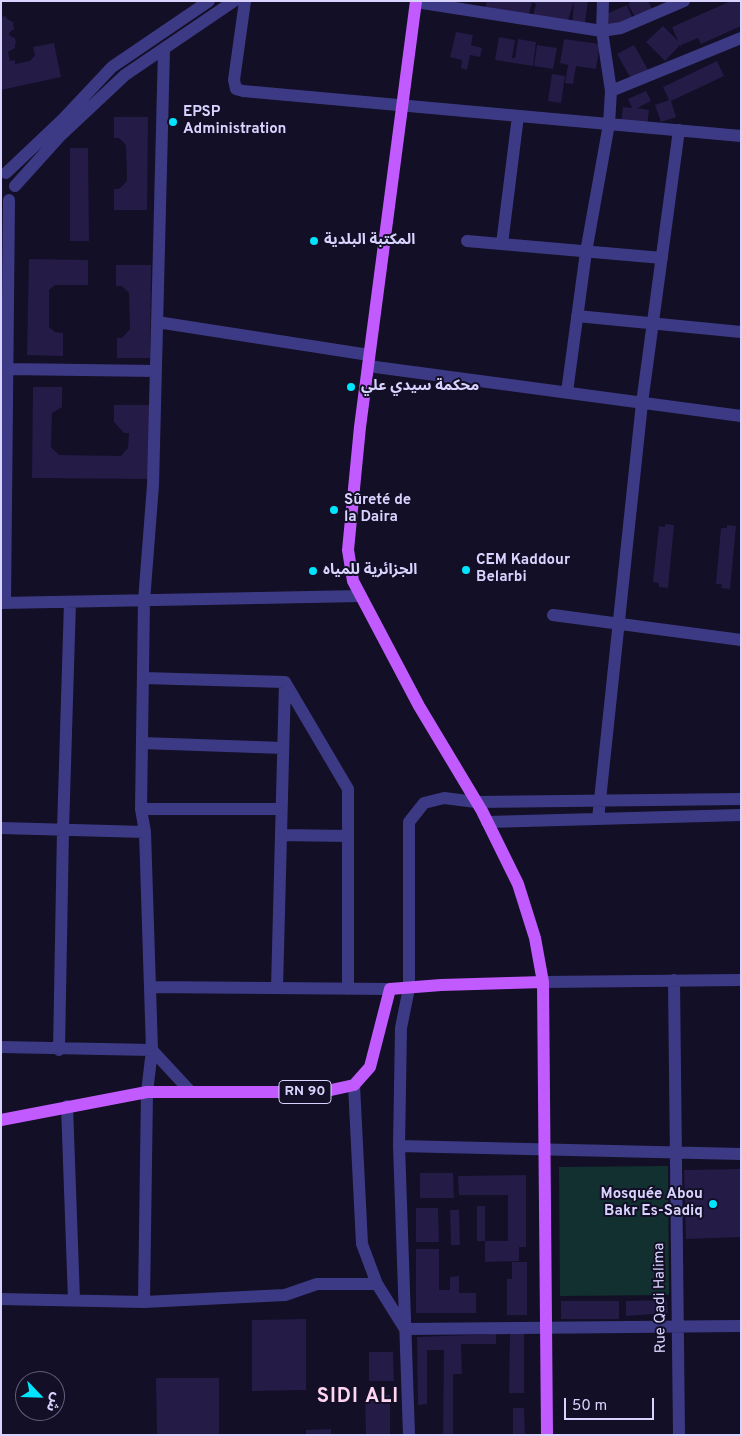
<!DOCTYPE html>
<meta charset="utf-8">
<style>
body{margin:0}
#map{position:relative;width:742px;height:1436px;overflow:hidden;background:#130f26;font-family:Overpass,"Noto Sans Arabic",sans-serif}
canvas{display:block}
.frame{position:absolute;inset:0;border:2px solid #d9d4ff;pointer-events:none}
.north{position:absolute;left:15px;top:1371px;width:50px;height:50px;box-sizing:border-box;background:#130f26;border:1px solid #625e7d;border-radius:50%;rotate:114deg;font-size:14px;font-weight:700;line-height:20px;text-align:center;color:#d9d4ff}
.north::after{content:'';display:block;margin:auto;width:18px;height:22px;background:#00e5ff;clip-path:polygon(50% 0,100% 100%,50% 72%,0 100%)}
.scale{position:absolute;left:564px;top:1398px;width:90px;height:22px;box-sizing:border-box;border:2px solid #d9d4ff;border-top:0;padding-left:6px;font-size:15px;line-height:18px;white-space:nowrap;color:#d9d4ff;-webkit-text-stroke:4px #130f26;paint-order:stroke}
</style>
<div id="map">
<canvas width="742" height="1436"></canvas>
<div class="frame"></div>
<div class="north">ش</div>
<div class="scale">50 m</div>
</div>
<script>
const ctx = document.querySelector('canvas').getContext('2d');
ctx.lineJoin = 'round';
function fill(path, color) { ctx.fillStyle = color; ctx.fill(path, 'evenodd'); }
function strokePath(path, color, width, dash) { ctx.strokeStyle = color; ctx.lineWidth = width; ctx.lineCap = dash ? 'butt' : 'round'; ctx.setLineDash(dash || []); ctx.stroke(path); }
function drawText(font, color, halo, rows, align = 'center') {
  ctx.font = font + ' Overpass,"Noto Sans Arabic",sans-serif'; ctx.lineWidth = 4; ctx.setLineDash([]); ctx.textBaseline = 'middle'; ctx.strokeStyle = halo; ctx.fillStyle = color; for (const [text, x, y, turn = 0] of rows) {
    ctx.save(); ctx.translate(x, y); ctx.rotate((+turn || 0) * Math.PI / 180); ctx.textAlign = isNaN(turn) ? turn : align; if (halo) ctx.strokeText(text, 0, 0); ctx.fillText(text, 0, 0); ctx.restore();
  }
}
const green = new Path2D(`
 M668,1166L669,1295L560,1296L559,1167Z`);
const building = new Path2D(`
 M487,1H574L565,30L531,23L536,4L532,2L527,22L483,14Z
 M574,1H588L584,29L572,27Z
 M632,1H648L655,14L638,23L628,4Z
 M731,1H741V26L701,44L698,38L681,45V48L680,45L665,61L646,42L663,26L678,41L672,27Z
 M627,5L635,24L610,35L602,16Z
 M6,16L7,19L13,22L14,29L9,33L10,36L15,38L16,44H15V48L8,52L10,61L15,60V64L30,61L35,55L33,47L54,43L61,77L1,90V17Z
 M456,32L473,35L471,45L482,48L480,57L470,55L467,70L461,68L462,60L450,57Z
 M499,37L515,40L512,58H515L518,39L536,42L533,66L495,60Z
 M564,39L600,44L596,69L576,66L573,84L565,83L568,65L560,63Z
 M537,45L557,48L553,69L534,66Z
 M634,45L652,77L635,86L617,54Z
 M717,61L724,76L671,101L676,117L661,122L655,105L669,100L663,87Z
 M552,74L565,76L561,103L548,101Z
 M646,91L651,101L637,108L649,110L647,126L621,123L623,107L632,108L628,99Z
 M114,117H148L147,210H114V189H119L127,181L126,145L119,138H114Z
 M70,148H88L89,241H70Z
 M29,259L88,260V285H55L49,290V327L55,332L63,333V356L27,355Z
 M116,265H151L150,358H117V338H122L130,329L129,293L122,286H116Z
 M33,387H62V407L52,413L51,447L59,455L121,456L128,448L129,433H124L114,422V405H150V479L32,478Z
 M665,524L674,525L668,588L659,587V583L653,582L659,526L665,527Z
 M727,525L736,526L730,589L721,588L722,584H716L721,528H727Z
 M741,1169V1237L686,1239L684,1170Z
 M420,1173H453L454,1198H420Z
 M526,1175V1247H519V1261L485,1262V1241H508V1195H459L458,1176Z
 M477,1206H485V1241H477Z
 M416,1208H438L439,1242H416Z
 M450,1210H459L460,1245H451Z
 M416,1249H439V1290H450V1277L459,1276V1293H476V1313H416Z
 M512,1262H527V1315H507V1279H512Z
 M667,1300L668,1313L626,1316V1301Z
 M561,1301H619V1319H561Z
 M306,1319V1390L252,1391V1320Z
 M510,1332H524V1393H509Z
 M496,1334V1344H461L462,1374H453V1435H443L444,1350H427V1404L418,1405L417,1337Z
 M369,1352H393L394,1381H369Z
 M156,1378H219V1435H157Z
 M365,1395H390V1435H366Z
 M513,1408H524L525,1435H513Z
 M331,1429V1435H306V1430Z`);
const minor = new Path2D(`
 M245,1L234,80L236,89L243,91L741,136
 M416,2L602,31L621,28L684,1
 M611,91L741,38
 M6,173L63,119L112,67L209,1
 M15,186L61,135L125,75L234,1
 M467,241L662,258
 M502,244L518,116
 M577,316L741,332
 M157,322L369,355
 M368,366L741,416
 M8,369L156,371
 M567,392L586,252L609,124L611,91L602,31L603,1
 M1,603L361,596
 M5,603L9,200
 M553,615L741,640
 M143,678L285,682L277,988
 M285,682L348,789V989
 M142,743L283,748
 M141,809H281
 M598,819L642,403L679,130
 M487,822L741,815
 M1,828L145,832
 M281,835L348,836
 M674,980L679,1435
 M543,982L741,980
 M150,987L390,989
 M1,1047L152,1050L191,1092
 M59,1050L63,830L70,602
 M354,1085L362,1244L377,1284L405,1329L741,1326
 M67,1106L74,1300
 M399,1146L741,1154
 M1,1299L144,1302L285,1295L317,1284H377
 M144,1302L147,1092L152,1050L145,832L141,809L144,601L153,485L164,49
 M409,1435L399,1146L401,1028L409,988V822L424,803L444,798L476,802L741,799`);
const major = new Path2D(`
 M416,1L360,427L348,550L353,581L419,706L482,811L518,884L535,938L543,982L547,1435
 M1,1120L147,1092H322L354,1085L370,1067L390,989L441,985L543,982`);
const markers = [
 [173,122,5,"#00e5ff"],
 [314,241,5,"#00e5ff"],
 [351,387,5,"#00e5ff"],
 [334,510,5,"#00e5ff"],
 [466,570,5,"#00e5ff"],
 [313,571,5,"#00e5ff"],
 [713,1204,5,"#00e5ff"]
];
const shields = [
 [305,1092,52]
];
const shieldNames = [
 ["RN 90",305,1092]
];
const poiNames = [
 ["EPSP",183,113],
 ["Administration",183,130],
 ["المكتبة البلدية",324,241],
 ["محكمة سيدي علي",361,387],
 ["Sûreté de",344,501],
 ["la Daira",344,518],
 ["CEM Kaddour",476,561],
 ["Belarbi",476,578],
 ["الجزائرية للمياه",323,571],
 ["Mosquée Abou",703,1195,"right"],
 ["Bakr Es-Sadiq",703,1212,"right"]
];
const streetNames = [
 ["Rue Qadi Halima",661,1298,-91]
];
const districtNames = [
 ["SIDI ALI",358,1398]
];
fill(green, '#12302f');
fill(building, '#241b47');
strokePath(minor, '#3d3a85', 12);
strokePath(major, '#c25bff', 12);
for (const [x, y, r, color] of markers) { const dot = new Path2D(); dot.arc(x, y, r, 0, 2 * Math.PI); ctx.fillStyle = color; ctx.fill(dot); strokePath(dot, '#130f26', 2); }
for (const [x, y, w] of shields) { const box = new Path2D(); box.roundRect(x - w / 2, y - 11.5, w, 23, 4); ctx.fillStyle = '#130f26'; ctx.fill(box); strokePath(box, '#d9d4ff', 1); }
drawText('bold 14px', '#d9d4ff', null, shieldNames);
drawText('bold 15px', '#d9d4ff', '#130f26', poiNames, 'left');
drawText('15px', '#d9d4ff', '#130f26', streetNames);
ctx.letterSpacing = '1px';
drawText('bold 20px', '#ffd6f0', '#130f26', districtNames);
ctx.letterSpacing = '0px';
</script>
